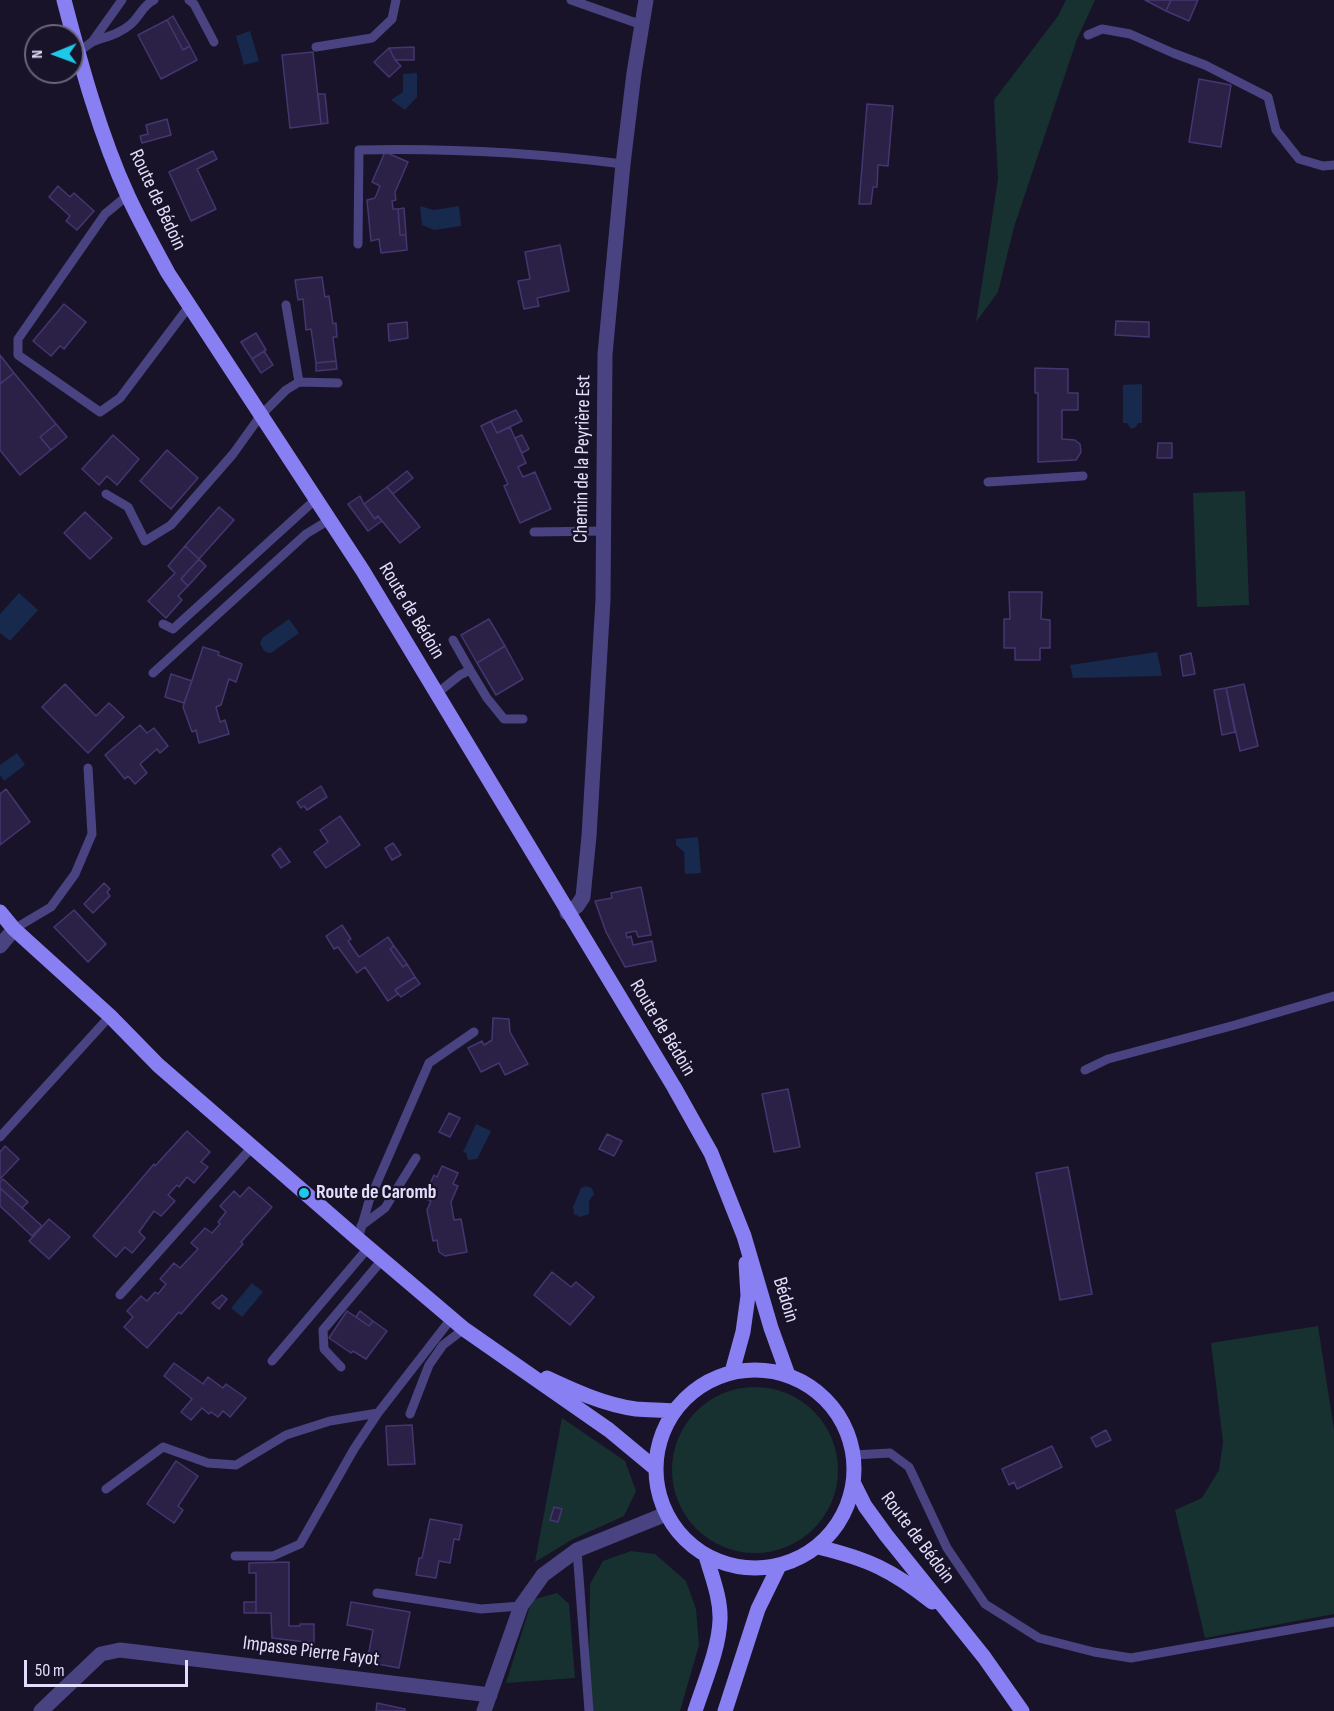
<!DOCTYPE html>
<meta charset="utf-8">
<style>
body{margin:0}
#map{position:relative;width:1334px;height:1711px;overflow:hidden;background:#181328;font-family:"Sofia Sans Condensed",sans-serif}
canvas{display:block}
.north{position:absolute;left:24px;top:24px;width:60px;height:60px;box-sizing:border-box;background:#181328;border:2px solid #69647d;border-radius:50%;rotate:269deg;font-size:16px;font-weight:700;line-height:24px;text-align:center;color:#e3defc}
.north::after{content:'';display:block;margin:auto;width:21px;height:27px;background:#1ec8e8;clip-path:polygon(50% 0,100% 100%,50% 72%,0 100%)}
.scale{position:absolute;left:24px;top:1660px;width:164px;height:27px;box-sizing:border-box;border:3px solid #e3defc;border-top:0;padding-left:8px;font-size:18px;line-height:21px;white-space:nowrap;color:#e3defc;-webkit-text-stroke:4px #181328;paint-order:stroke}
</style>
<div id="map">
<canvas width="1334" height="1711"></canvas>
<div class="north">N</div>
<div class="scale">50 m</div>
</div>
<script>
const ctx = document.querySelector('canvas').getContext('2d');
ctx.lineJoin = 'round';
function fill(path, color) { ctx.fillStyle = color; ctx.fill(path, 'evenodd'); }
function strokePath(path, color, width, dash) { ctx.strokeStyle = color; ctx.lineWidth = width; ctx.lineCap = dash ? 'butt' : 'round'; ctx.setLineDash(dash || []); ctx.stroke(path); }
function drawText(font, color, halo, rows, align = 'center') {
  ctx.font = font + ' "Sofia Sans Condensed",sans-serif'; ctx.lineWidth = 4.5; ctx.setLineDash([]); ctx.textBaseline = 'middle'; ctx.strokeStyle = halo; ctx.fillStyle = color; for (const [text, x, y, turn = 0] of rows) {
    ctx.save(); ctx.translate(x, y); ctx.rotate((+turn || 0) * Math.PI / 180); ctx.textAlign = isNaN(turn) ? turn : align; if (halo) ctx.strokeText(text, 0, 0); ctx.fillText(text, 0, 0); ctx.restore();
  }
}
const green = new Path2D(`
 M1066,0H1095L1077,39L1014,227L998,292L976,322L998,179L994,100L1058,16Z
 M1245,491L1249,605L1197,607L1193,493Z
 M1318,1326L1334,1430V1614L1205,1638L1175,1510L1202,1498L1219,1470L1223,1442L1211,1343Z
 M672 1470a83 83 0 1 1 166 0a83 83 0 1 1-166 0Z
 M562,1418L625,1461L636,1491L624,1516L573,1539L535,1562Z
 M631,1551L655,1554L686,1581L696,1609L699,1645L680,1711H593L589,1677L590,1584L603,1561Z
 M557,1593L569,1604L575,1678L506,1683L532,1600Z`);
const water = new Path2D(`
 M250,31L259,61L244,65L236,36Z
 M417,73V97L405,110L391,100L403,92V74Z
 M420,206L434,210L459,206L461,226L434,230L422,225Z
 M1142,384V423H1138L1136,427L1131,429L1127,423H1123V385Z
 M19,593L38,610L10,641L0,633V614Z
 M289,619L299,633L271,653L265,652L260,644L262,638Z
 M1157,652L1162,676L1073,678L1070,665Z
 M17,753L25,765L4,781L0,775V765Z
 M698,837L701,873L685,874L684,852L676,845V839Z
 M476,1124L491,1131L477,1159L468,1160L466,1153L463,1152Z
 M586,1186L592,1188L594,1194L589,1201V1214L580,1217L574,1214L573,1207L581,1188Z
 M252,1283L263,1292L242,1317L231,1308Z`);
const building = new Path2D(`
 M1145,0H1171L1166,11Z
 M1171,0H1198L1189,21L1166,11Z
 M173,16L190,46L183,50L167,20Z
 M167,20L183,50L190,46L197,60L161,79L138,35Z
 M414,47V60H395L389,48Z
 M389,48L395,60L401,66L389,77L374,62Z
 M313,52L321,124L290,128L282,55Z
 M1199,79L1231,85L1221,147L1189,142Z
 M318,94H325L328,123L321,124Z
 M867,104L893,106L888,166L878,165L877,187H873L871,204H859Z
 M167,119L171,135L142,143L140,136L148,134L146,125Z
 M213,151L217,159L197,169L216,209L191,221L169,172Z
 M385,152L408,162L395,192L396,200L392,201L393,209H398L400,235H406L407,250L381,253L379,239L371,241L367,200L375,198L380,186L372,182Z
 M58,186L70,197L74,193L94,211L77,230L66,221L70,216L49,197Z
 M404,208L406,235H400L398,209Z
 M560,245L569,291L537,298L539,306L524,309L518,281L530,279L525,252Z
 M322,277L325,297L329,296L333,324L336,323L337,337H333L336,361L316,363L311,329L306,330L303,299L298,300L295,280Z
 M64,304L86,322L64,349L60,346L51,356L33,341Z
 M1116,321L1149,322V337L1115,335Z
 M407,322L408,338L389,341L388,324Z
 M256,333L266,350L252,359L241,342Z
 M264,351L273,365L261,373L252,359Z
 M0,355L14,373L0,384Z
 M336,361L337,369L316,371V363Z
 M1035,368L1068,369V393H1078V410H1062V439L1075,440L1080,444L1081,452L1076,460L1038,462V393H1035Z
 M14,373L56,424L40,437L51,450L20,475L0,450V384Z
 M516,410L522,421L497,433L491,421Z
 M491,421L497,433L510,427L526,463L518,467L523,477L535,472L551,509L520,523L504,486L508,484L481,426Z
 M56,424L67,437L51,450L40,437Z
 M113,435L139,459L117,485L107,476L99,485L82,469Z
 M522,435L529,449L522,453L515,438Z
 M1158,443H1172V458H1157Z
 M167,450L198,478L171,509L140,481Z
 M407,471L413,478L393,494L387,487Z
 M387,487L420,527L400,543L378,516L375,519L364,504Z
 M360,496L364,504L375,519L378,516L382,521L368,531L348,504Z
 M219,507L234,520L199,559L185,546Z
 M85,512L112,538L90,559L64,533Z
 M185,546L199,559L181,579L188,586L178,596L182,600L166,618L148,601L175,573L168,566Z
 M199,559L206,566L188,586L181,579Z
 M1009,592H1042L1041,619L1050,620V648H1040V660H1015V648H1004V619H1010Z
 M489,619L505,646L477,663L461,635Z
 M505,646L523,679L496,695L477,663Z
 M203,647L219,652L218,655L242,664L236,682L229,679L221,705L216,707L220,722L225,720L229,734L199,743L196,730L192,732L183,707Z
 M1191,653L1195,674L1183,676L1180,656Z
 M171,674L192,681L184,703L165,697Z
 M65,684L96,716L109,703L124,717L88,753L42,707Z
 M1244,684L1258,746L1240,751L1226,688Z
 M1226,688L1235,732L1222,735L1214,690Z
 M140,725L147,733L154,728L168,746L160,753L157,749L140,764L147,773L135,784L128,776L125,779L105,755Z
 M321,786L327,797L307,810L304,806L301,808L297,802Z
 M6,789L30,822L0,845V794Z
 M340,816L360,845L326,868L314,852L328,842L320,830Z
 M393,843L401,855L392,860L385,848Z
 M280,848L290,862L281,868L272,855Z
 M104,883L110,889L107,892L110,896L93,913L84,904Z
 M641,887L651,935L638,937L636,931L626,933L627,938L631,936L633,945L652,941L656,961L625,967L606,932L595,901L612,898L611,893Z
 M74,910L106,944L88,962L54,927Z
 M342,925L351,939L348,941L359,957L388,937L394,946L390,949L403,967L407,964L415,977L395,990L398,994L388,1001L365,967L357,973L338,947L334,949L326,936Z
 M394,946L407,964L403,967L390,949Z
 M415,977L420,984L401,997L395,990Z
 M493,1018L509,1019L510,1032L528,1064L505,1075L499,1063L481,1072L468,1048L482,1041L484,1045L492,1040Z
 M788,1089L800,1147L774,1152L762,1094Z
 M449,1113L460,1118L450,1137L439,1132Z
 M187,1131L210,1152L201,1162L208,1167L194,1183L187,1177L179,1187L177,1185L168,1195L175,1201L161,1216L154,1211L139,1232L145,1238L132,1253L125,1247L116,1257L93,1236L154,1164L155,1166Z
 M607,1134L622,1141L614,1156L599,1149Z
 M5,1146L19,1159L0,1179V1152Z
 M442,1166L458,1173L453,1184L458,1186L451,1202L454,1220L461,1219L467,1252L445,1256L439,1252L437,1240L433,1241L427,1210L431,1201L424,1198L434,1175L437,1177Z
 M1068,1167L1092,1294L1060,1300L1036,1173Z
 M3,1179L28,1202L22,1208L0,1188V1182Z
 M249,1187L272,1207L241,1242L243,1244L181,1314L179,1312L147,1348L124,1327L133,1317L127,1311L141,1296L147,1301L155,1292L158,1294L166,1284L160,1279L174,1263L180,1268L198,1249L191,1243L205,1228L212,1233L220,1224L218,1222L226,1212L220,1206L234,1191L240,1197Z
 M0,1188L42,1226L32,1236L0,1206Z
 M49,1219L70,1237L49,1259L29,1241Z
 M552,1272L571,1287L576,1282L594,1297L570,1325L534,1295Z
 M222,1295L227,1299L219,1309L212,1303Z
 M347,1311L369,1326L373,1321L387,1331L366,1359L353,1351L351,1353L329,1338Z
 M360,1311L373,1321L369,1326L356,1317Z
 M174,1363L203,1384L208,1377L223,1388L226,1384L246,1398L230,1417L223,1411L218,1417L211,1412L209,1414L202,1408L191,1420L181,1412L192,1399L164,1376Z
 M412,1425L415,1464L388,1465L386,1426Z
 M1106,1430L1111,1440L1096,1447L1091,1438Z
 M1052,1446L1062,1467L1017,1489L1014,1482L1009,1485L1002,1469Z
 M176,1461L198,1476L178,1506L183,1510L174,1523L147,1504Z
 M554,1507L562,1509L558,1522L550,1520Z
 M430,1519L462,1525L459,1540L454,1539L450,1563L439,1561L436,1578L416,1575L419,1558H422Z
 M289,1562V1626H300V1624H314V1643L272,1638L271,1613H256V1573H249V1563Z
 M244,1602H256V1613H244Z
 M351,1602L410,1612L399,1668L367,1662L373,1630L347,1625Z
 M377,1703L405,1709V1711H376Z`);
const service = new Path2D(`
 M189,0L194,4L214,42
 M571,0L642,25
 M1088,35L1102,29L1130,34L1173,53L1205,65L1268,97L1276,130L1299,159L1323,166L1334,165
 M92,42C105,37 120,34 131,24C140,16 143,5 154,0
 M316,47L372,38L392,19L396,0
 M78,52L92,42L122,0
 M128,195L105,214L18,339V355L100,412L120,398L190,305
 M358,244L359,150C447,148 536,153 623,164
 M286,305L299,382
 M988,482L1083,476
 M106,494L128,507L145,541L171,525L233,454L261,415L286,390L299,382L338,383
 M534,532L603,531
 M163,624L173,629L316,499
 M453,640L470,670
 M153,673L306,534L329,520
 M436,694L460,675L470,670L487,698L504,719H523
 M14,929L51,907L75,874L92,834L88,768
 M1085,1070L1108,1059L1235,1025L1334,996
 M0,1137L110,1016
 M361,1226L385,1208L416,1158
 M358,1239L369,1201L429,1063L474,1032
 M120,1295L252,1147
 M272,1361L368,1248
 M341,1367L324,1349L323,1330L382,1260
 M410,1414L429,1365L443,1345L464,1329
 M854,1455L890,1453L909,1467L947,1548L985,1604L1039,1638L1094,1652L1131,1658L1334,1622
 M106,1489L163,1447L208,1463L236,1465L286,1435L330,1421L378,1413L451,1319
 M577,1550L589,1711
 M235,1556H273L300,1544L354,1449L378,1413
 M377,1593L481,1609L521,1606`);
const minor = new Path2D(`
 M567,913L577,906L583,897L589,836L603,600L605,354L623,164L634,73L646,0
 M0,946L14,929
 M41,1711L101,1654L120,1650L490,1695
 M484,1711L521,1606L543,1575L577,1550L666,1514`);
const secondary = new Path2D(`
 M64,0C81,65 100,135 128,196C140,222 154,247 168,273L363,571L674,1087L711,1153L723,1183L744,1236L771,1328L788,1375
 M0,912L14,929L110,1016L158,1065L358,1239L464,1329L609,1430L656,1469
 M656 1469a99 99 0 1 1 198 0a99 99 0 1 1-198 0Z
 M732,1372L743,1332L748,1296L746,1263
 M547,1378C575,1391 605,1405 636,1409C649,1410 662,1410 674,1411
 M854,1484L865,1506L886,1535L984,1657L1022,1711
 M818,1547C868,1559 892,1570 932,1602
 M695,1711C704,1683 719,1649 720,1620C721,1599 712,1577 706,1556
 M725,1711L758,1609L779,1566`);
const markers = [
 [304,1193,6,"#1ec8e8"]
];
const streetNames = [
 ["Route de Bédoin",157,200,65],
 ["Chemin de la Peyrière Est",583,459,-89],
 ["Route de Bédoin",411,611,59],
 ["Route de Bédoin",662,1028,59],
 ["Bédoin",785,1300,73],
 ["Route de Bédoin",917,1538,53],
 ["Impasse Pierre Fayot",311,1652,7]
];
const poiNames = [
 ["Route de Caromb",316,1193]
];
fill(green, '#173131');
fill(water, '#17294d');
fill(building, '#2b2147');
strokePath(building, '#453671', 1.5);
strokePath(service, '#494382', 9);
strokePath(minor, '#494382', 15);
strokePath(secondary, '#887ff2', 15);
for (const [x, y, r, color] of markers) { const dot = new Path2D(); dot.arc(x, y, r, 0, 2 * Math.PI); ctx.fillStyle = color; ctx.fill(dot); strokePath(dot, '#181328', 2); }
drawText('20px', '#e3defc', '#181328', streetNames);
drawText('bold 20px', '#e3defc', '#181328', poiNames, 'left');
</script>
